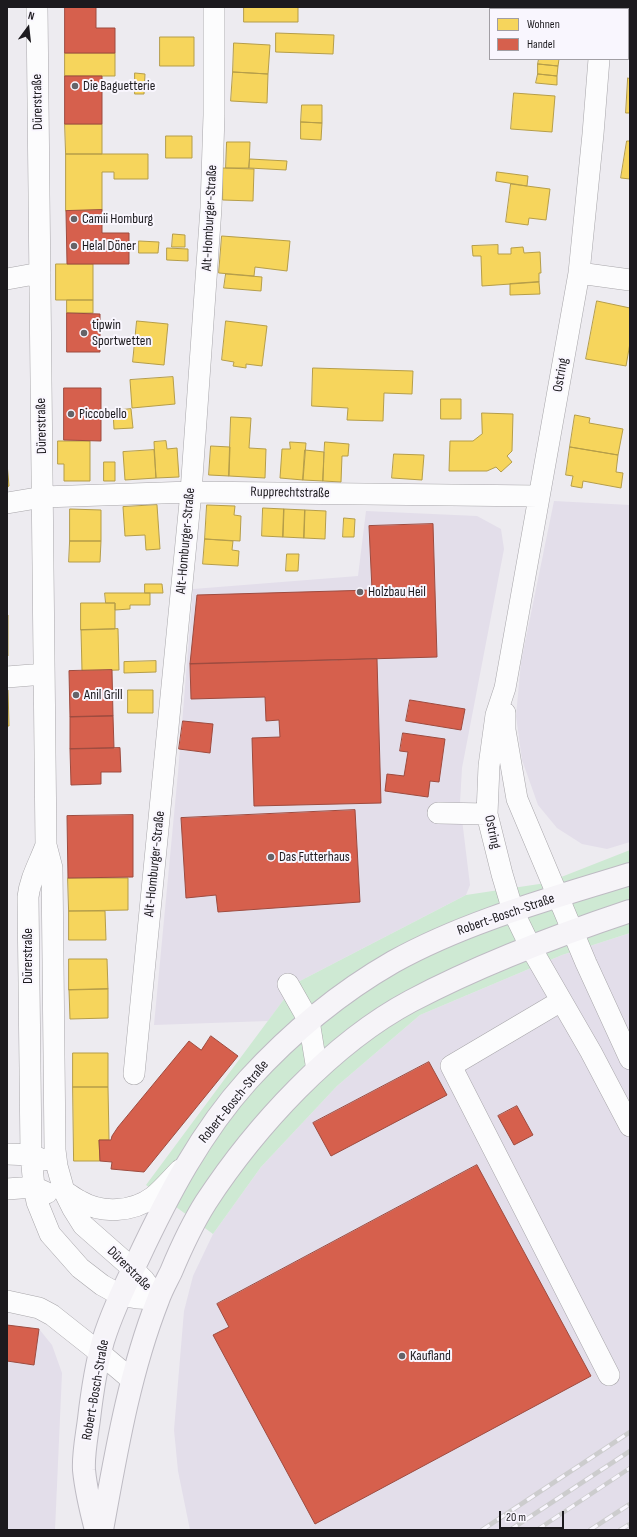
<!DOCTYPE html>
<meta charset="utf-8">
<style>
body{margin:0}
#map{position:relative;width:637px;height:1537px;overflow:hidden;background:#edebf0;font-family:"Sofia Sans Condensed",sans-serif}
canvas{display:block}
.frame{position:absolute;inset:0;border:8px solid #1c1a1e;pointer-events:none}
.legend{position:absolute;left:489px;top:8px;width:140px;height:52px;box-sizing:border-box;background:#f9f6fe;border:1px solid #a19ea4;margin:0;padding:5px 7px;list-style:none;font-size:12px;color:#1c1a1e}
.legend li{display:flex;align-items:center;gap:8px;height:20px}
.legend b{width:20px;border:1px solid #a19ea4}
.north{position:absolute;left:8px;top:8px;width:40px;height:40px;-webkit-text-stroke:3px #f9f6fe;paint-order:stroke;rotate:15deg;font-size:11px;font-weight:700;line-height:16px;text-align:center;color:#1c1a1e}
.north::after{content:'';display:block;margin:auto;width:14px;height:18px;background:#1c1a1e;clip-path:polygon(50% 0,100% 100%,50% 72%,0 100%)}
.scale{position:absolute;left:499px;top:1511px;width:65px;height:18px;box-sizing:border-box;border:2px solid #1c1a1e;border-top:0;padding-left:5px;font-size:12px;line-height:14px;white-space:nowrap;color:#1c1a1e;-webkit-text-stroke:3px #f9f6fe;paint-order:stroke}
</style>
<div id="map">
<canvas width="637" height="1537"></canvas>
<div class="frame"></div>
<ul class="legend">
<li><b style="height:11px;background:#f6d55c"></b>Wohnen</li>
<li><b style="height:11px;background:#d6604d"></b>Handel</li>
</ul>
<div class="north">N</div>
<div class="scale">20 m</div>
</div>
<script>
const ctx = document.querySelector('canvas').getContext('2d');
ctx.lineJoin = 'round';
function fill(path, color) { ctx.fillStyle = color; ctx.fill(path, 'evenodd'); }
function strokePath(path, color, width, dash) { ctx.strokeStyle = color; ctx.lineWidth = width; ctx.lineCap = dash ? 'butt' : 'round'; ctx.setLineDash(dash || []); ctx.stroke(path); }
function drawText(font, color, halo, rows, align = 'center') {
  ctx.font = font + ' "Sofia Sans Condensed",sans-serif'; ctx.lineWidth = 4; ctx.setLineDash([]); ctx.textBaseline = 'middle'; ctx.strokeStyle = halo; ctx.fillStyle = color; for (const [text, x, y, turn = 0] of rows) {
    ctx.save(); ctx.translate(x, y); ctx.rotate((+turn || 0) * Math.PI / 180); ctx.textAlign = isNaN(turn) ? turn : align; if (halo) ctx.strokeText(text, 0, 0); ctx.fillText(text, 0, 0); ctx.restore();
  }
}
const built = new Path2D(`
 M554,501L630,505V842L607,849L582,844L557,828L538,805L522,760L516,716L521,662Z
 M366,511L477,516L501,529L504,549L462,768L460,803L470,885L466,895L296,983L268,1021L154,1025L178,773L193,589L358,576Z
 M630,933V1530H190L178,1471L174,1430L184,1311L193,1276L213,1234L261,1167L337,1086L420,1015L562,955Z
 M7,1325L39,1329L52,1345L62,1373L55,1530H7Z`);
const green = new Path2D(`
 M630,850V933L562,955L420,1015L337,1086L261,1167L213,1234L146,1185L296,983L466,895L546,883Z`);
const homes = new Path2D(`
 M244,7H298V22H244Z
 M492,7H563V9H492Z
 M276,33L334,35L333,54L276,52Z
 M160,37H194V66H160Z
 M234,43L270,45L268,74L233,72Z
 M65,53H115V76H65Z
 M539,59H559L558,66L538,64Z
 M538,64L558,66L557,76L538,74Z
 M233,72L268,74L267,103L231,101Z
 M135,73L145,74L144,94H135Z
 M538,74L557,76V85L536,83Z
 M628,78L630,79V113H626Z
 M514,93L555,96L552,132L511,129Z
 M302,105H322V123L301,122Z
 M301,122L322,123L321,140L301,139Z
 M65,124H102V154H66Z
 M166,136H192V158H166Z
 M627,141H630V179L621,178Z
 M227,142H250L249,168H226Z
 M66,154H148V179H114V172H102V210L66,211Z
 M250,159L287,161L286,170L249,168Z
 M223,168L254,169L253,201L223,200Z
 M497,172L528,176L527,186L496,181Z
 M511,184L550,189L546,220L529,218L528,225L506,222Z
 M173,234L185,235V247H172Z
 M222,236L290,241L287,271L255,267L254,276L219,273Z
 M139,241L159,242L158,253H139Z
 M498,245V254H511V248L523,247L524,253L540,252L541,273H539V282L482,286L481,256H473L472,246Z
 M167,248L188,249V261L167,260Z
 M56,264H93V300H56Z
 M226,274L262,277L261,291L224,288Z
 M539,282L540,294L510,295V284Z
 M67,300H93V313H67Z
 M597,301L630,308V343L626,366L586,359Z
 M137,321L168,324L164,365L133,362Z
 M226,321L267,326L262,366L246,364V368L233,366L234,362L222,360Z
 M313,368L413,371L412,394L384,393L383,421L347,420L348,408L312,406Z
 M173,377L175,404L132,408L130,380Z
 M441,399H461V419H441Z
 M131,409L133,428L114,429L113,411Z
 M482,413L513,414L512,451L507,456L512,462L501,472L496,467L487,471H449L450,441H473L482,434Z
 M575,415L590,418L589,423L623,429L618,455L570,447Z
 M231,417L251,418L249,448L266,449L265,478L229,476Z
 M58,441H90V481H64V464H58Z
 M166,441L167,449L177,448L179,477L156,478L154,442Z
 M290,442L306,443L303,480L280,478L282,449H290Z
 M325,442L349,444L348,456H342L341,482L323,481Z
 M211,446L230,447L229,476L209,475Z
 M570,447L618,455L616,472L623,473L621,488L583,481L582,488L571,486L573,476L566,475Z
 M154,450L156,478L125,480L123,452Z
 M305,450L324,452L323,481L303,480Z
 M394,454L424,455L422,480L392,478Z
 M104,462H115V481H104Z
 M7,463L9,486L7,487Z
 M157,505L160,549L146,550L145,535L125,536L123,507Z
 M207,505L235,506L234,515L241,516L240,541L205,539Z
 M263,508L284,509L283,537L262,536Z
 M70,509L101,510V541H70Z
 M284,509L305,510L304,538L283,537Z
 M305,510L326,511L325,539L304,538Z
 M344,518L355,519L354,537H343Z
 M205,539L233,541L232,550L239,551L238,566L203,564Z
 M70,541H101L100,562H69Z
 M287,554H299L298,571H286Z
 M145,584H162L163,593H145Z
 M105,593H150V605H130V609L115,610V603H106Z
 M81,603H115V629L81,630Z
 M7,615H8V656L7,657Z
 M118,629L119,670L82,671L81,630Z
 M156,661V672L124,673V662Z
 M7,690H8L9,726H7Z
 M128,690H153V713H128Z
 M68,878H128V910L69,911Z
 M69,911H105L106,940H69Z
 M69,959H107L108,989L69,990Z
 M108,989V1018L70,1019L69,990Z
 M73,1053H108V1087H73Z
 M73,1087H108L109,1140H99L100,1161H74Z`);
const shops = new Path2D(`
 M65,7H96V28H115V53H65Z
 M65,76H102V124H65Z
 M102,210V233H129V264H67L66,211Z
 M67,313L100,314V352H67Z
 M64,388H101V441L64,440Z
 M433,524L437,657L190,664L197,595L372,590L369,526Z
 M377,659L381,803L254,806L252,738L280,737L279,720L266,721L265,697L191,699L190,664Z
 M112,670L113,716L70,717L69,671Z
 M410,700L465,709L461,730L406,721Z
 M113,716L114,748L70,749V717Z
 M183,721L213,724L210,753L179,749Z
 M403,733L445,739L439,782L430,781L428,797L385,791L387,774L404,776L408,752L400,751Z
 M120,748L121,772H101V784L71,785L70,749Z
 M355,810L360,902L218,912L216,895L186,898L181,818Z
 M133,815V877L68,878L67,816Z
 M211,1036L238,1056L144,1172L111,1169L112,1162L100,1161L99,1140H111L112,1136L118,1127L189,1041L201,1050Z
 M429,1062L447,1095L331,1156L313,1123Z
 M517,1106L533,1135L514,1145L498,1116Z
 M477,1165L591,1376L315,1524L213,1335L229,1327L217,1304Z
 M7,1325L39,1329L34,1365L7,1361Z`);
const minor = new Path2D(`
 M37,7L46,845L52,868L55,1150L57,1166L64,1191L73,1209L83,1225L133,1269L144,1280L158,1299
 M602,9V7
 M599,59L593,134L579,273L505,688L496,715L489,766L487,814L502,874L513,911L531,948L591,1052L630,1126
 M579,273L630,280
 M7,279L40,273
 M7,503L43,497L191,492L538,496
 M7,677L44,674
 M505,713V730L517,799L586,963L630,1059
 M438,813L487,814
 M46,845C40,862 30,878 28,897L31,1155L34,1187L37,1202L50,1234L80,1268L102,1285L120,1295L137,1298L158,1299
 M288,984L309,1021L317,1070
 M561,1001L451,1066L609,1375
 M134,1074L191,492L211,208L214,115V7
 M7,1154L31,1155L44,1160
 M7,1189L34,1187L47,1193
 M64,1191C69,1194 74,1198 80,1201C102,1214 133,1212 153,1197C163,1189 171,1179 180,1170
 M7,1301L39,1308L52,1315L100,1353L132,1380`);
const major = new Path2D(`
 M96,1530C91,1511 86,1490 84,1470C83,1454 87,1435 89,1419C92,1393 96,1366 103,1341C112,1312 125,1285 138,1259C168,1195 201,1132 248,1080C290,1034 339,993 393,962C467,921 550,899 630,874
 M102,1530C116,1453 129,1374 158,1300C161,1291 166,1282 171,1272C181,1248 192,1224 206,1202C255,1127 332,1043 411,1001C481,964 555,936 630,911`);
const rail = new Path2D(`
 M482,1530L630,1432
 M510,1530L630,1451
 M537,1530L630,1468
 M590,1530L630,1504
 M620,1530L630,1524`);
const markers = [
 [75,86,4,"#656368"],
 [74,219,4,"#656368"],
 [74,246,4,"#656368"],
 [84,333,4,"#656368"],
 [71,414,4,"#656368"],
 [360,592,4,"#656368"],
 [76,695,4,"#656368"],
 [271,857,4,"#656368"],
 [402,1356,4,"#656368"]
];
const poiNames = [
 ["Die Baguetterie",83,86],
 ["Camii Homburg",82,219],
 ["Helal Döner",82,246],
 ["tipwin",92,325],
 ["Sportwetten",92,341],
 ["Piccobello",79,414],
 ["Holzbau Heil",368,592],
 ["Anil Grill",84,695],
 ["Das Futterhaus",279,857],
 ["Kaufland",410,1356]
];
const streetNames = [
 ["Dürerstraße",38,102,-91],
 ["Alt-Homburger-Straße",210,218,-87],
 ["Ostring",561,375,-80],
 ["Dürerstraße",42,426,-91],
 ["Rupprechtstraße",290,493,1],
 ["Alt-Homburger-Straße",186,541,-85],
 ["Ostring",492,832,78],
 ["Alt-Homburger-Straße",155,864,-84],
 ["Robert-Bosch-Straße",506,915,-19],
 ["Dürerstraße",28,956,-90],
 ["Robert-Bosch-Straße",234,1102,-51],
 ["Dürerstraße",129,1269,45],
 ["Robert-Bosch-Straße",96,1390,-80]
];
fill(built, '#e3deea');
fill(green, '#cee9d3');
fill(homes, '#f6d55c');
strokePath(homes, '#b59d49', 1);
fill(shops, '#d6604d');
strokePath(shops, '#9e4b3f', 1);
strokePath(minor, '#a8a6aa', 22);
strokePath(major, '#bebbc3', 24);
strokePath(minor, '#fcfcfd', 21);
strokePath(major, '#f6f4f8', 22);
strokePath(rail, '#cccccd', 4.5);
strokePath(rail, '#f9f6fe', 3, [9]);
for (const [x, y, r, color] of markers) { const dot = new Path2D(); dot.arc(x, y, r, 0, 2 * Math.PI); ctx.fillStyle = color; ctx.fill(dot); strokePath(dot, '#f9f6fe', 1.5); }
drawText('14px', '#1c1a1e', '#f9f6fe', poiNames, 'left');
drawText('14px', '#1c1a1e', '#f9f6fe', streetNames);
</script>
